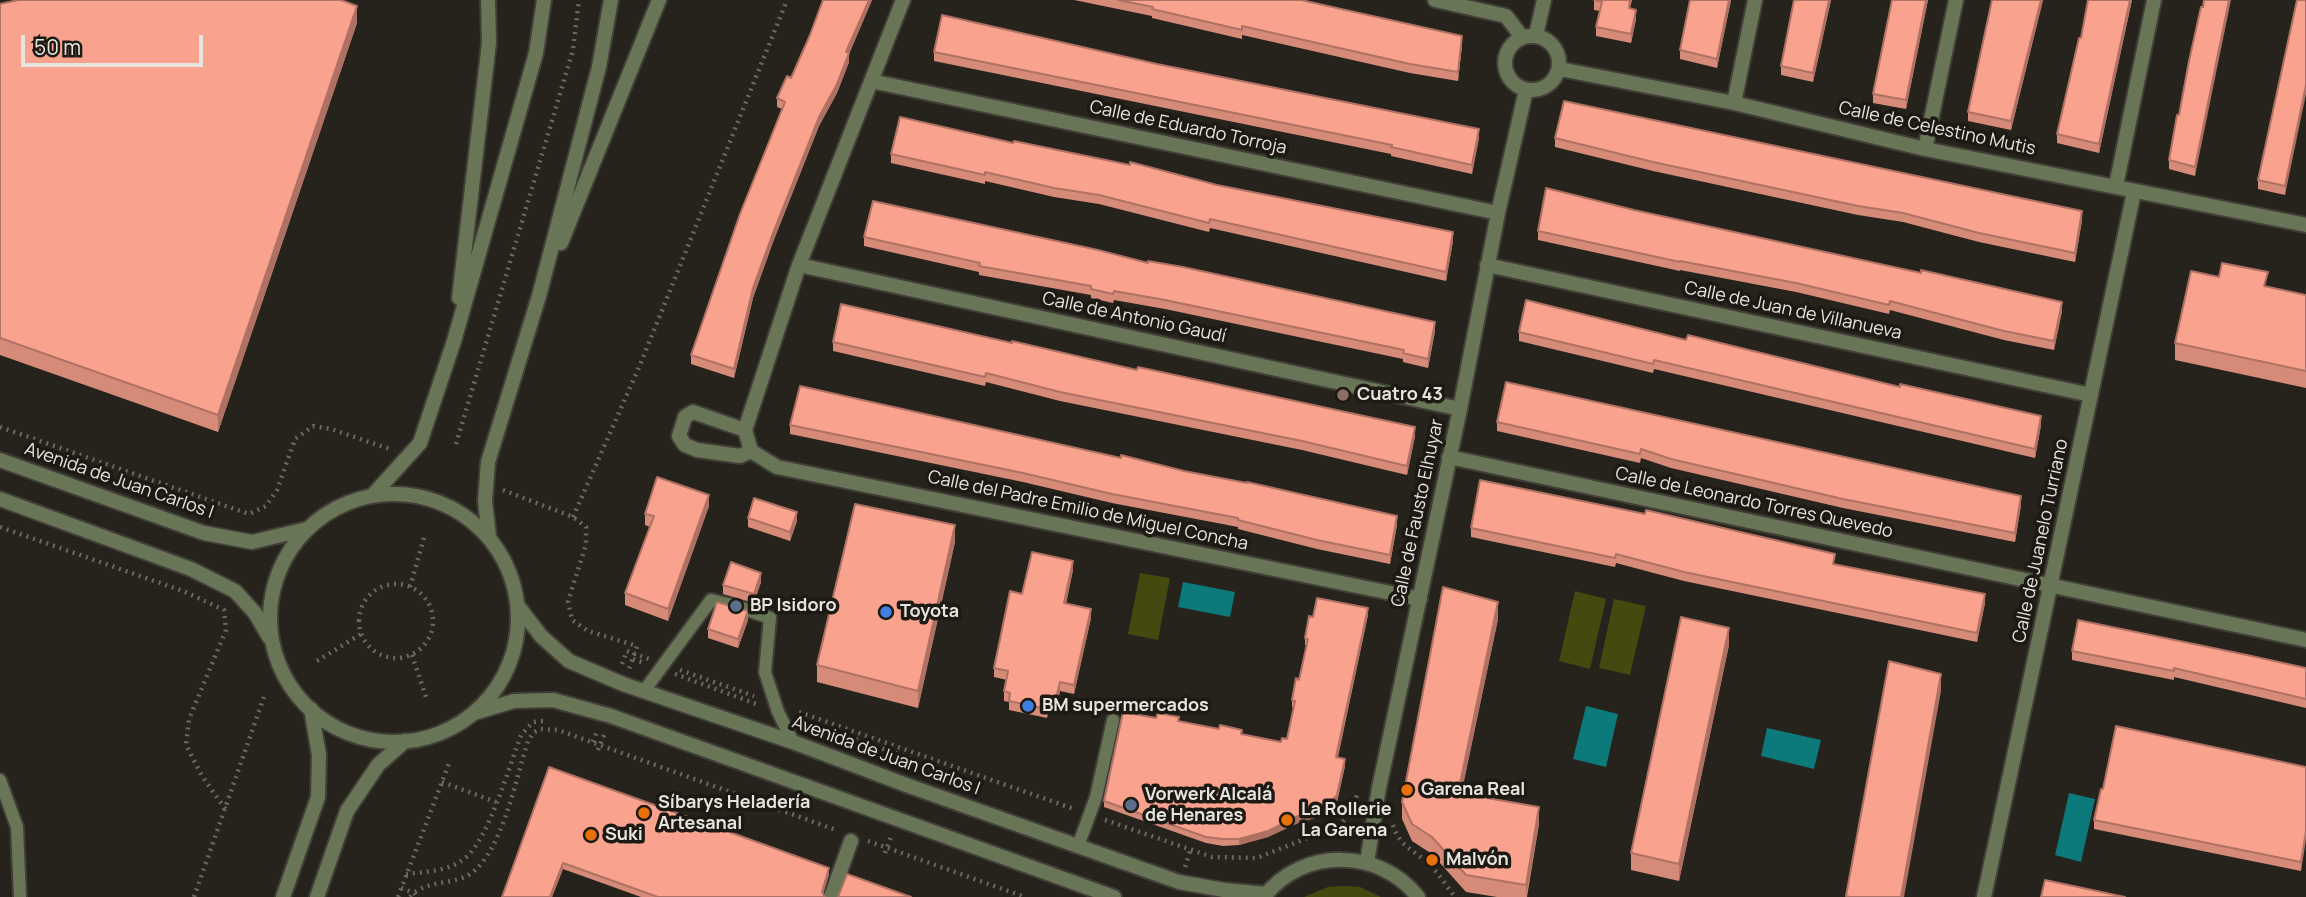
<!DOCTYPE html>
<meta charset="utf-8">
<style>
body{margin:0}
#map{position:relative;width:2306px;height:897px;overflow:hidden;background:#26221c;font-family:Manrope,sans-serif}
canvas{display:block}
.scale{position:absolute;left:21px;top:35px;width:182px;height:32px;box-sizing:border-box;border:4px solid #e7e4e0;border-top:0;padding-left:9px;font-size:21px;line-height:24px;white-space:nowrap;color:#e7e4e0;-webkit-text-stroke:5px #1d1913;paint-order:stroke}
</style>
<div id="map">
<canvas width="2306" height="897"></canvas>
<div class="scale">50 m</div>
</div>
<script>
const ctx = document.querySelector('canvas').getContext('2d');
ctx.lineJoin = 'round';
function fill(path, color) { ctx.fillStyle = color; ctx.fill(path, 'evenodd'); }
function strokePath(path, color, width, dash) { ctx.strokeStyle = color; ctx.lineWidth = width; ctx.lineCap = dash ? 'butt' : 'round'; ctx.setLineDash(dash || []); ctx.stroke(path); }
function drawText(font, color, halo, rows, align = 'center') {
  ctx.font = font + ' Manrope,sans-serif'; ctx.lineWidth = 7; ctx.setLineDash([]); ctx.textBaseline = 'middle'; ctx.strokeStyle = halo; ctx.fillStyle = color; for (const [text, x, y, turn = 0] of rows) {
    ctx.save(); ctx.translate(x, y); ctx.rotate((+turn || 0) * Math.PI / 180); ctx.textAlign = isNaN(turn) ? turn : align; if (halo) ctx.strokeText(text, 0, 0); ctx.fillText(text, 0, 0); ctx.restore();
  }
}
const green = new Path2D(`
 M1140,573L1170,578L1158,640L1128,634Z
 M1575,591L1606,599L1590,669L1559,661Z
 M1614,599L1646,606L1630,675L1599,668Z
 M1344,886L1360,887L1381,897H1304L1328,887Z`);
const water = new Path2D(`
 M1183,582L1235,592L1230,617L1178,607Z
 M1586,706L1618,714L1606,767L1573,759Z
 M1767,728L1821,740L1814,769L1761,756Z
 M2069,793L2095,799L2081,862L2055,855Z`);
const path = new Path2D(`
 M0,427L249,514L266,506L277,490L295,439L313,426L331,429L390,449
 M456,444L573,50L579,0
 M503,490L573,517L586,527V545L568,601L572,620L588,631L637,646L629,669
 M573,517L640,365L787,0
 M0,527L183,591L224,610L226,630L189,719L186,745L202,776L226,810
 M359 621a37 37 0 1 1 74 0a37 37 0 1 1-74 0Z
 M410,587L425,534
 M412,655L427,700
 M633,659L644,663
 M317,661L361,634
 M622,664L627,651L649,659
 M680,670L754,696
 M675,674L759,705
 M799,712L1074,809
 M803,721L918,761L915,770
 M593,742L597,731
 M598,750L605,733
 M442,782L496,802
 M1105,820L1212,857L1257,858L1340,825L1351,812L1357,795
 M1393,825C1400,848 1415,850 1430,865C1440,875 1447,887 1455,897
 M868,841L1025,897
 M885,853L892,834
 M1185,867L1190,851
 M406,874C425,872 449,871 464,859C489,840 509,766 521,735L533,722L544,721
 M401,888L414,893L418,897
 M194,897L265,694
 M398,897L450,761
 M410,897C426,879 451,886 470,874C502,853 516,778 528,741L533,733L540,729L558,730L836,830`);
const service = new Path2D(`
 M644,691L711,600L736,606L770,618L765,672L778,712L793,742
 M0,780L17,827L20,897
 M1078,846L1096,797L1113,720`);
const pedestrian = new Path2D(`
 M831,897L851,841`);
const minor = new Path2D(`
 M903,0L799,265L745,430L751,451L777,467L1420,599
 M1435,0L1506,16L1522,37
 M1536,35L1544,0
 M1505 63a27 27 0 1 1 54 0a27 27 0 1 1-54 0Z
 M1560,69L1734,103L1925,149L2306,225
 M871,81L1498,213
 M1734,103L1755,0
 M1925,149L1956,0
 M2116,186L2154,0
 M799,265L1460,409
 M1487,265L2091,395
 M745,430L693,412L685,417L679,436L685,445L697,450L740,456L751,451
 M1449,457L2306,640
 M518,606L541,636L569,661L623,684L793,742L909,786L1179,882L1224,890L1266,894
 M474,713L514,701L553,700L611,716L1114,897
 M1367,862L1379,788L1460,409L1498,213L1526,90
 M1264,897C1302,847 1380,848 1418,897
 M1984,897L2134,192`);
const tertiary = new Path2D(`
 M561,243L659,0
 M459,298L489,43L488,0
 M0,460L204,533L252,542L307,529
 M270 618a124 124 0 1 1 248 0a124 124 0 1 1-248 0Z
 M372,496L420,443L454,341L536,53L544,0
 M0,499L191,569L235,591L255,613L269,637
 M489,537L485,501L488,462L539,296L599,67L611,0
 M283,897L318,797L319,755L311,709
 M317,897L347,811L378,765L405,741`);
const wall = new Path2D(`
 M823,0H872L849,54V62L837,93L819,126L773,242L753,298L734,378L691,364V355L782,109L777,107V98L791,78L810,35Z
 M1074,0H1301L1462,45L1458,81L1410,73L1242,35V39L1152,18V16Z
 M1594,0H1632L1630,8L1636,19L1631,43L1596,36V27L1600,11L1594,10Z
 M1731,0L1717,68L1680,59V50Z
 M1831,0L1813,82L1781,75V66Z
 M1892,0H1928L1906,109L1873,103V94Z
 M2043,0L2011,130L1968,121V112Z
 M2088,0H2132L2099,153L2057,143V134L2081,38Z
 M2297,0L2285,195L2258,189V180Z
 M0,4L357,23L218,432L0,355Z
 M2201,7L2195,176L2169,169V160Z
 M934,52L1479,138L1472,174L1391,156V154L934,61Z
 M1555,138L2082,220L2075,262L1979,242L1903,222L1858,215L1653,171L1555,147Z
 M1013,143L1217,185L1453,241L1446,281L1210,228L1209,232L1099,204L1054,197L985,181V184L891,163V154Z
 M1634,210L2062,311L2054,350L2004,340L1890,310L1889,314L1796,292L1680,270V271L1538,240V231Z
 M864,237L1148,263L1435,331L1428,368L1403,362V359L1165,309L1114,300L1113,303L1091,298V295L979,275V272L864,246Z
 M2268,287L2306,295V388L2175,360V343Z
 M1519,332L1686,340L2041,425L2035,458L1654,369L1653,373L1519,341Z
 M833,342L1415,436L1407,475L1302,450L1060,401L986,382L985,386L833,351Z
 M1497,422L2021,505L2015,542L1843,508L1671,468L1641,458L1640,463L1497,431Z
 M790,425L1397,525L1390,564L1317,549L1238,529V527L1112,503L1023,482L790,434Z
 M709,506L668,621L625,605V593L650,527L645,525V514Z
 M748,518L797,521L790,541L748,527Z
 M1471,528L1834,564L1985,603L1977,642L1684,581L1616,563L1615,567L1471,537Z
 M955,542L918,708L817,682V665Z
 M1073,570L1066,604L1091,618L1074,694L1060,691L1055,712L1049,710L1047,718L1009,710V702L1004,701V691L1007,680L994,677V668L1022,594Z
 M761,582L754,603L723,594V585Z
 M1368,615L1338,757L1345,766L1337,802L1325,815L1298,823L1268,837L1239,845L1223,846L1206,843L1104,807V801L1156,718L1179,721L1281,742L1287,739L1294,708L1292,707V700L1299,680L1307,646L1305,645V638L1313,617Z
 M1498,619L1461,794L1539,824L1527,897H1497L1466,892L1432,854L1412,841L1402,819V802Z
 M748,620L738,648L708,638V629Z
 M1729,645L1679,881L1631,870V853Z
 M2072,651L2306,668V708L2174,677V680L2072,660Z
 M549,767L829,874L823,894L825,897H641L563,869L552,897H502Z
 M2306,767L2301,871L2094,829V820L2103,789Z`);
const shadedWall = new Path2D(`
 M869,0H872L849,54V62L837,93L819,126L773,242L753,298L734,378V369L753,288L773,233L819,117Z
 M1729,0H1731L1717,68V59Z
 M1829,0H1831L1813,82V73Z
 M1926,0H1928L1906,109V100Z
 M2041,0H2043L2011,130V121Z
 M2130,0H2132L2099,153V144Z
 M2229,0H2231L2195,176V167Z
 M357,6V23L218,432V415Z
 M1636,10V19L1631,43V34Z
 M1462,36V45L1458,81V72Z
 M2306,85V94L2285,195V186Z
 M1479,129V138L1472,174V165Z
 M2082,211V220L2075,262V253Z
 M1453,232V241L1446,281V272Z
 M2062,302V311L2054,350V341Z
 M1435,322V331L1428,368V359Z
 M2041,416V425L2035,458V449Z
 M1415,427V436L1407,475V466Z
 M709,495V506L668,621V609Z
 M2021,496V505L2015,542V533Z
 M797,512V521L790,541V532Z
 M1397,516V525L1390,564V555Z
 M955,525V542L918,708V691Z
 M1073,561V570L1064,612V603Z
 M761,573V582L754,603V594Z
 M1985,594V603L1977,642V633Z
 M1498,602V619L1458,810V793Z
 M1368,608V615L1336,764V757Z
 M1091,609V618L1074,694V685Z
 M748,611V620L738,648V639Z
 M1729,628V645L1679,881V864Z
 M1941,674V691L1904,897H1901Z
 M1060,682V691L1055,712V703Z
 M1345,759V766L1337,802L1325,815L1298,823L1268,837L1239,845V839Z
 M1539,807V824L1526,897V885Z
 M2306,831V840L2301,871V862Z
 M563,863V869L552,897H550Z
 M829,868V874L822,897V892Z`);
const building = new Path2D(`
 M18,0H341L357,6L218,415L0,338V4Z
 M823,0H869L846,52L849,53L837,84L819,117L773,233L753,288L734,369L691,355L740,214L785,102L777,98L787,76L791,78L810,35Z
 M1118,0H1301L1462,36L1458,72L1410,64L1242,26V30L1152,9L1153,7Z
 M1594,0H1630L1629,8L1636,10L1631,34L1596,27L1602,2Z
 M1690,0H1729L1717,59L1680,50Z
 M1794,0H1829L1813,73L1781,66Z
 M1892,0H1926L1906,100L1873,94Z
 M1992,0H2041L2011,121L1968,112Z
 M2088,0H2130L2099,144L2057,134L2079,38H2081Z
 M2204,0H2229L2195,167L2169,160L2177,115H2179L2189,61L2201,7H2203Z
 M2297,0H2306V85L2285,186L2258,180Z
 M942,15L1157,64L1479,129L1472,165L1391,147L1392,145L934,52Z
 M1564,101L2082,211L2075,253L1979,233L1903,213L1858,206L1653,162L1555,138Z
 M900,117L1013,143L1014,141L1130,165V162L1217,185L1453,232L1446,272L1210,219L1209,223L1099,195L1054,188L985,172V175L891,154Z
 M1546,188L1634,210L1921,273V270L2062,302L2054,341L2004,331L1890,301L1889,305L1796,283L1680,261V262L1538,231Z
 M873,201L1098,250L1148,263V261L1183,267L1435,322L1428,359L1403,353L1404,350L1165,300L1114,291L1113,294L1091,289V286L979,266L980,263L864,237Z
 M2222,263L2268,272L2264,286L2306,295V371L2175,343L2191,271L2219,277Z
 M1526,300L1686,340L1688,335L1900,387V384L2041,416L2035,449L1654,360L1653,364L1519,332Z
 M841,304L1012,343V341L1137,370L1138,367L1415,427L1407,466L1302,441L1060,392L986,373L985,377L833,342Z
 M1506,382L2021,496L2015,533L1843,499L1671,459L1641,449L1640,454L1497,422Z
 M800,386L1121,458V455L1184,471L1247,483V482L1397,516L1390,555L1317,540L1238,520V518L1112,494L1023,473L790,425Z
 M657,477L709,495L668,609L625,593L654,516L645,514Z
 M1480,480L1645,514L1646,510L1835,554L1833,564L1985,594L1977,633L1684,572L1616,554L1615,558L1471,528Z
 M754,498L797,512L790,532L748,518Z
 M855,504L955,525L918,691L817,665Z
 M1032,552L1073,561L1064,603L1091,609L1074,685L1060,682L1055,703L1049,701L1047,709L1009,701L1010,693L1004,691L1008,671L994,668L1010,591L1022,594Z
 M731,562L761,573L754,594L723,585Z
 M1443,587L1498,602L1458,793L1539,807L1526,885L1466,875L1432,837L1412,824L1402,802Z
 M1317,598L1368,608L1336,757L1345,759L1337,795L1325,808L1298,816L1268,831L1239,839H1223L1206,837L1104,801L1123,712L1156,718L1158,713L1179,717L1178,721L1219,729L1220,725L1242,730L1241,734L1281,742L1282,738L1287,739L1295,701L1292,700L1296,678L1299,680L1308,639L1305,638L1309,616L1313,617Z
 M717,602L748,611L738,639L708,629Z
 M1681,617L1729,628L1679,864L1631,853Z
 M2078,620L2247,655L2306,668V699L2174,668V671L2072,651Z
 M1889,661L1941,674L1901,897H1850L1846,896Z
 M2116,726L2306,767V831L2301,862L2094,820L2101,789H2103Z
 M549,767L829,868L822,892L825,897H658L563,863L550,897H502Z
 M847,874L911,897H838Z
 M2045,880L2125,897H2041Z`);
const markers = [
 [1343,395,7,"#8d6e63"],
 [736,606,7,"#5c6f8a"],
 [886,612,7,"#3f7fe0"],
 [1028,706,7,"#3f7fe0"],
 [1407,790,7,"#e8710a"],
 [1131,805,7,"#5c6f8a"],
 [644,813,7,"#e8710a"],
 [1287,820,7,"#e8710a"],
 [591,835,7,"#e8710a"],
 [1432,860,7,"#e8710a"]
];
const streetNames = [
 ["Calle de Eduardo Torroja",1188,128,12],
 ["Calle de Celestino Mutis",1937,129,12],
 ["Calle de Juan de Villanueva",1793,311,12],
 ["Calle de Antonio Gaudí",1134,318,12],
 ["Avenida de Juan Carlos I",119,481,19],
 ["Calle de Leonardo Torres Quevedo",1754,503,12],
 ["Calle del Padre Emilio de Miguel Concha",1088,511,12],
 ["Calle de Fausto Elhuyar",1418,513,-78],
 ["Calle de Juanelo Turriano",2041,541,-78],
 ["Avenida de Juan Carlos I",886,756,20]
];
const poiNames = [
 ["Cuatro 43",1357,395],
 ["BP Isidoro",750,606],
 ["Toyota",900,612],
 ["BM supermercados",1042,706],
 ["Garena Real",1421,790],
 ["Vorwerk Alcalá",1145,795],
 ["de Henares",1145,816],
 ["Síbarys Heladería",658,803],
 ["Artesanal",658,824],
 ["La Rollerie",1301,810],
 ["La Garena",1301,831],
 ["Suki",605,835],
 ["Malvón",1446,860]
];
fill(green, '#44490f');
fill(water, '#0c797a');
strokePath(service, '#413d37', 16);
strokePath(pedestrian, '#413d37', 18);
strokePath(minor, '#413d37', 18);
strokePath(tertiary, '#413d37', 18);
strokePath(path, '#6b6862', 4.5, [2, 5]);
strokePath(service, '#687657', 12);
strokePath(pedestrian, '#687657', 14);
strokePath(minor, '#687657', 14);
strokePath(tertiary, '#687657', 14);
fill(wall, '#d68b79');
fill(shadedWall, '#ae7163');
fill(building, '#f9a28d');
strokePath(building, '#ae7163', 2);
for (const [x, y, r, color] of markers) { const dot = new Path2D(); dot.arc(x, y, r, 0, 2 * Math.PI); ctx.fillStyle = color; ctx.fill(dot); strokePath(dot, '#1d1913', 2.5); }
drawText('18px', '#e7e4e0', '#1d1913', streetNames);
drawText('bold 18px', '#e7e4e0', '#1d1913', poiNames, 'left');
</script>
